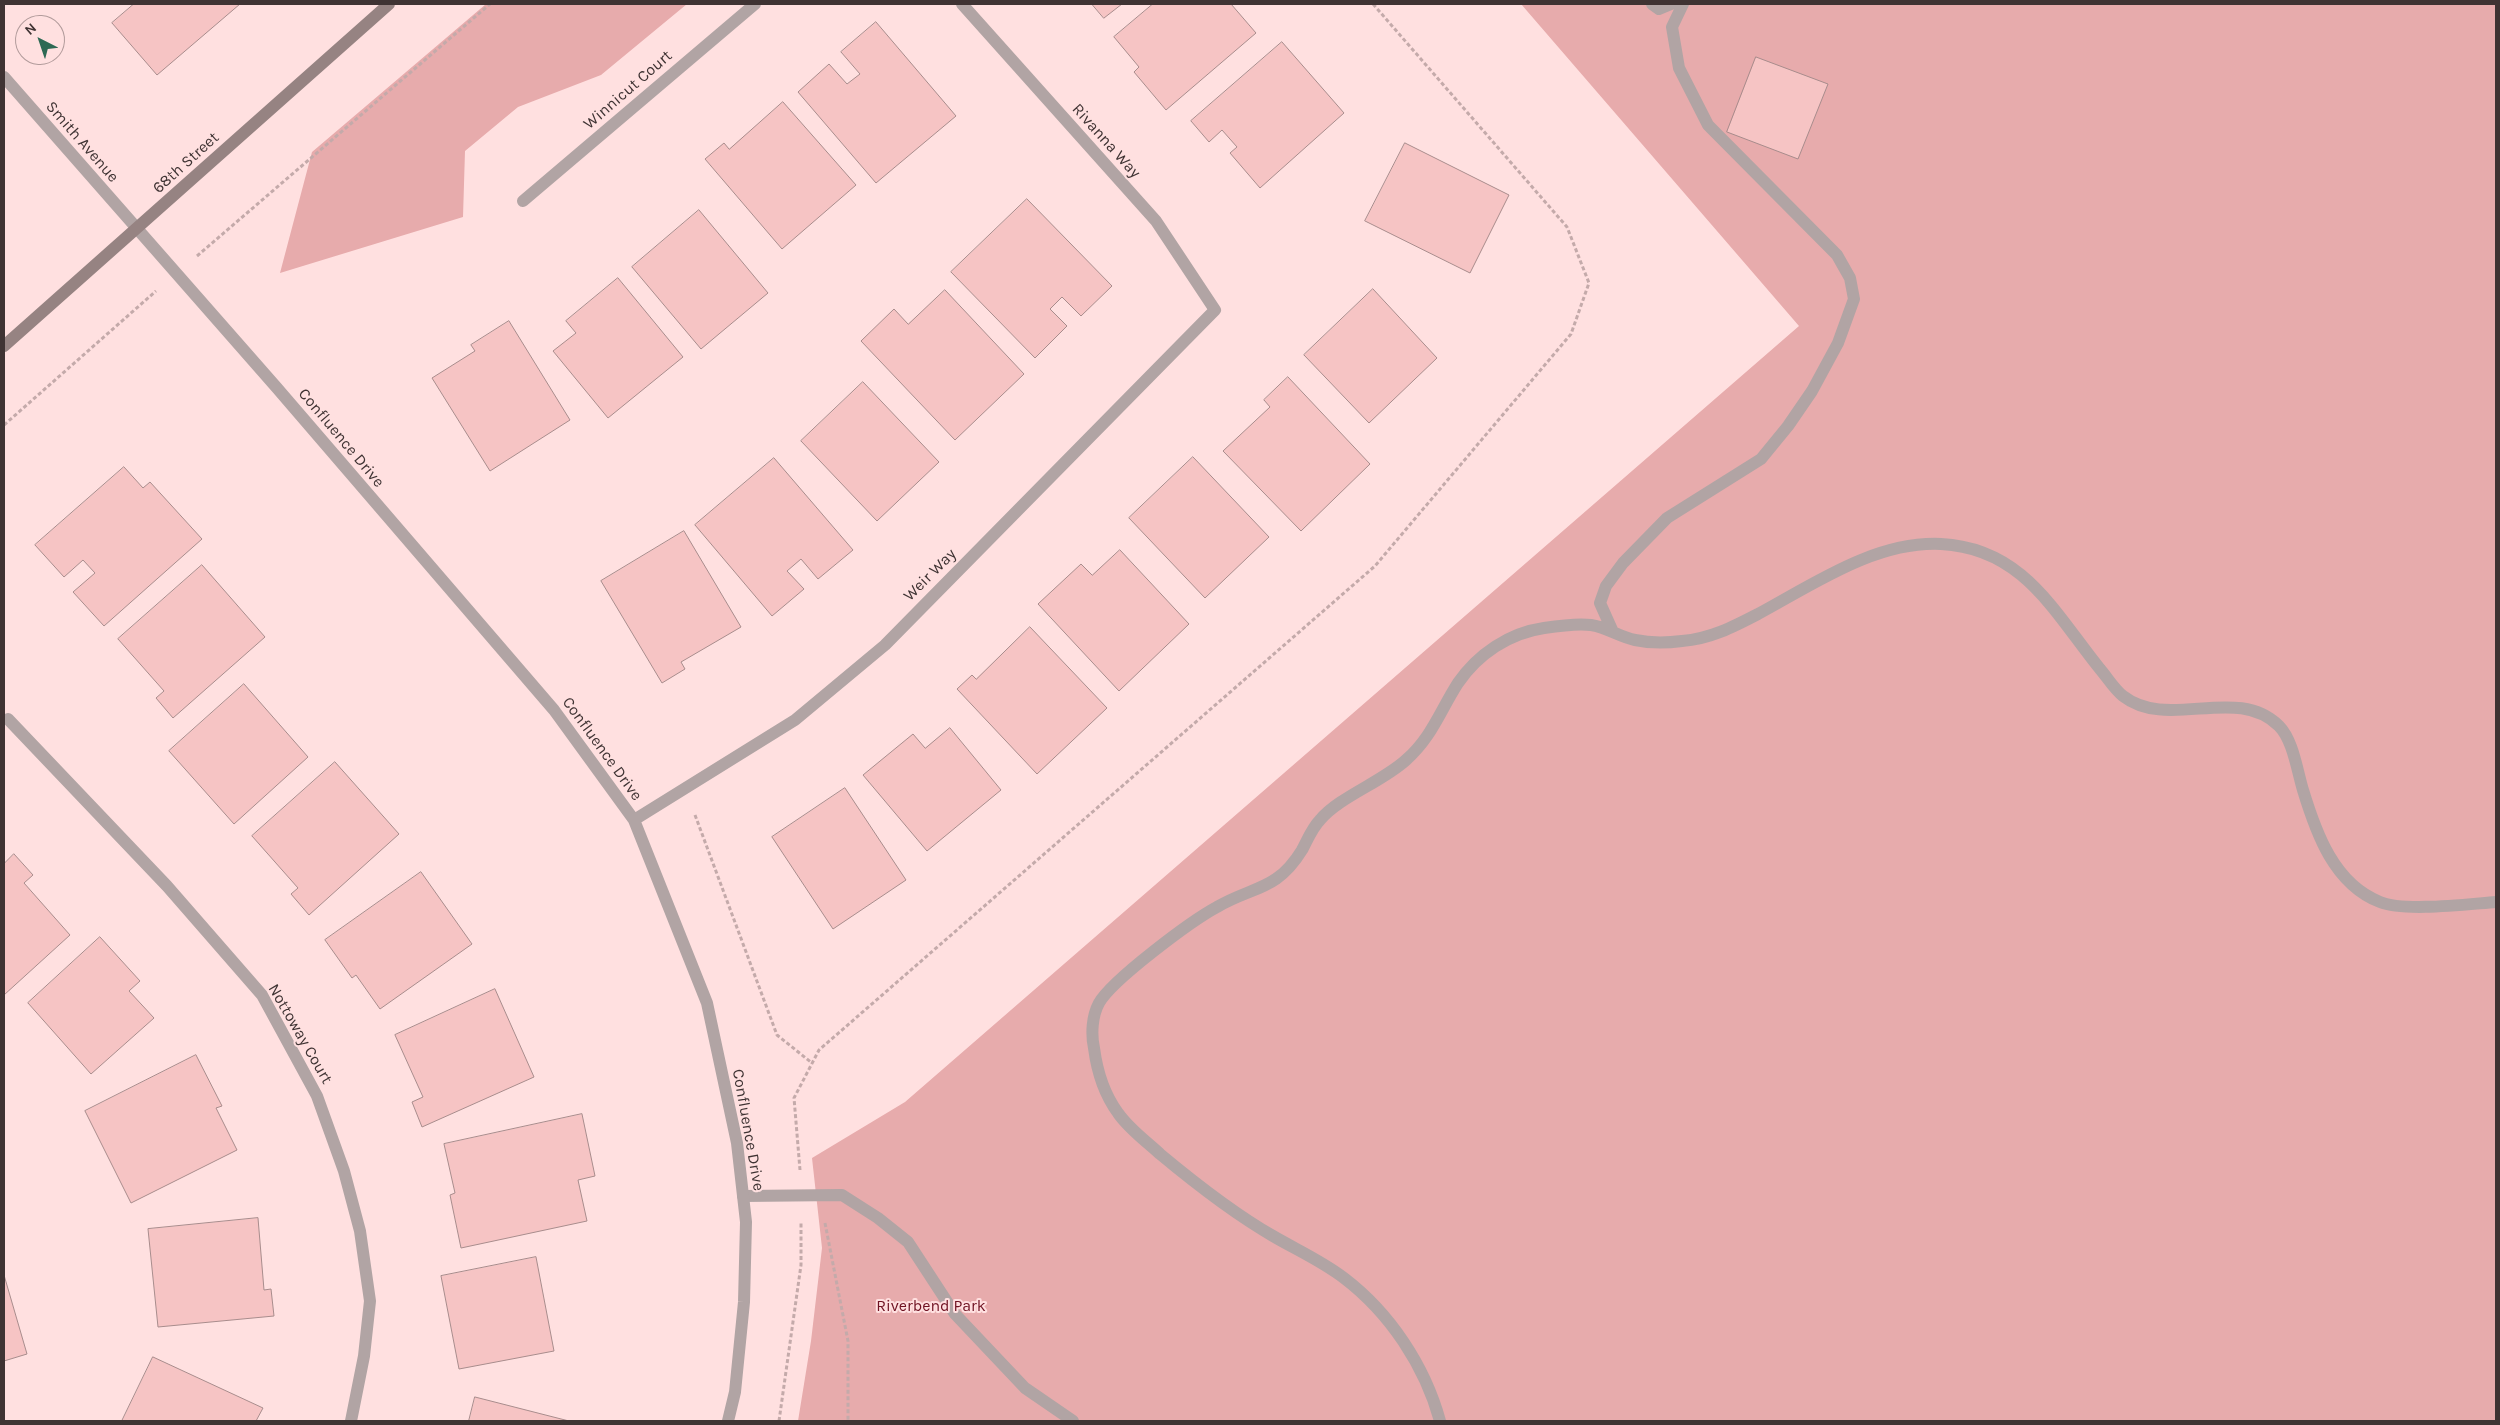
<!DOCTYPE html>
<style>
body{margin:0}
#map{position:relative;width:2500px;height:1425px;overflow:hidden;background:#ffe0e0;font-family:Karla,sans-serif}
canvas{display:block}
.frame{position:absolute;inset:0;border:5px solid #3f3333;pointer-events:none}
.north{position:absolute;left:15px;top:15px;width:50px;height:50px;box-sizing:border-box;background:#ffe0e0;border:1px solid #b29b9b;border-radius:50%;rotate:319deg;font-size:14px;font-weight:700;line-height:20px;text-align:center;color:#3f3333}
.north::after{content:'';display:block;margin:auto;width:18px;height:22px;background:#2e6954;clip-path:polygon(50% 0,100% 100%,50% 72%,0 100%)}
</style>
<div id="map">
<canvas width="2500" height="1425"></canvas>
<div class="frame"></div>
<div class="north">N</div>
</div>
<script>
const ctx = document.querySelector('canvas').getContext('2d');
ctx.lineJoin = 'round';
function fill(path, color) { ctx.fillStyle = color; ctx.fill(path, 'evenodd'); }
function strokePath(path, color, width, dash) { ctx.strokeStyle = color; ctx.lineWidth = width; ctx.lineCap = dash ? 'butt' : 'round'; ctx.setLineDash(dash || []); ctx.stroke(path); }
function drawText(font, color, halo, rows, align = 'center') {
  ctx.font = font + ' Karla,sans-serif'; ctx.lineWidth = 4; ctx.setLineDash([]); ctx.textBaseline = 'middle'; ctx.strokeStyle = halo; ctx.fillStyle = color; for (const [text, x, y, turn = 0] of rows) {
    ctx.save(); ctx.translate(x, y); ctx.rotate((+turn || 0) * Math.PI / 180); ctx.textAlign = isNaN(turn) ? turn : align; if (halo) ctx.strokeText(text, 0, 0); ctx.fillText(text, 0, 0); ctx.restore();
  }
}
const green = new Path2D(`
 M486,4H687L601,75L518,107L465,151L463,217L280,273L312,152Z
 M1521,4H2496V1421H798L811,1341L822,1248L812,1158L905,1102L1799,326Z`);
const building = new Path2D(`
 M134,4H240L157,75L112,23Z
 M1092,4H1122L1104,18Z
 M1153,4H1231L1256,33L1166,110L1134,72L1139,67L1114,37Z
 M876,22L956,116L876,183L798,92L829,64L847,84L860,74L841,52Z
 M1282,42L1344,113L1260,188L1230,153L1237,147L1222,130L1209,142L1191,121Z
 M1756,57L1828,84L1798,159L1727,132Z
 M783,102L856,185L782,249L705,159L724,143L729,149Z
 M1405,143L1509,195L1470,273L1365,221Z
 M1027,199L1112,286L1081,316L1062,297L1050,309L1067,326L1035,358L951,272Z
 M699,210L768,293L701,349L632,267Z
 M618,278L683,357L608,418L553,351L576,333L566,321Z
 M1373,289L1437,358L1369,423L1304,355Z
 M945,290L1024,374L955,440L861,341L894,309L908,324Z
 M509,321L570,420L490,471L432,378L475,351L471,345Z
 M1288,377L1370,464L1301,531L1223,451L1270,407L1264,400Z
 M863,382L939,462L877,521L801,441Z
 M1193,457L1269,537L1205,598L1129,518Z
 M774,458L853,550L818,579L801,559L787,571L804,589L772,616L695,525Z
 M124,467L143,488L150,482L202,539L104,626L73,592L95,573L83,560L64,577L35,545Z
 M684,531L741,627L681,662L685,669L662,683L601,581Z
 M1120,550L1189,624L1119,691L1038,604L1081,564L1092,575Z
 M202,565L265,637L173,718L156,698L164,691L118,639Z
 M1030,627L1107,708L1037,774L957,689L972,675L976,679Z
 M244,684L308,757L234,824L169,751Z
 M950,728L1001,790L927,851L863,775L913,734L925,748Z
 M335,762L399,834L309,915L291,894L298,888L252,836Z
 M845,788L906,880L833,929L772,837Z
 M14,854L33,875L24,883L70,935L4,995V864Z
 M421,872L472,944L380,1009L356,975L352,978L325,940Z
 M100,937L140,981L129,991L154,1018L91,1074L28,1003Z
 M495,989L534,1077L422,1127L412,1102L423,1097L395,1035Z
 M196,1055L222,1106L216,1108L237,1150L131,1203L85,1111Z
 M582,1114L595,1176L578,1180L587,1221L461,1248L450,1195L455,1193L444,1144Z
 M258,1218L264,1290L271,1289L274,1316L158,1327L148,1229Z
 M536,1257L554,1351L459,1369L441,1276Z
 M4,1275L27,1354L4,1361Z
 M153,1357L263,1408L256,1421H122Z
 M475,1397L569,1421H469Z`);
const path = new Path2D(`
 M197,256L490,4
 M4,425L156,291
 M695,815L777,1035L812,1063
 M800,1170L794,1098L819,1050L1375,566L1571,334L1589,283L1567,227L1373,4
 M825,1223L848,1341V1421
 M779,1421L801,1265V1223`);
const lane = new Path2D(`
 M1652,4L1659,9L1671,4
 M1613,632L1600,603L1606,586L1623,563L1667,518L1761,459L1788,426L1812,391L1838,343L1854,299L1850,278L1837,255L1708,125L1679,68L1672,27L1683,4
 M743,1196L842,1195L878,1218L908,1242L955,1314L1025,1388L1073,1421
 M1440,1421C1425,1366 1390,1313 1344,1278C1322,1261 1297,1250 1273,1236C1233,1213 1196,1184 1160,1154C1146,1141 1129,1129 1118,1113C1104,1094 1097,1071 1094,1048C1091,1034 1092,1016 1099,1003C1112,980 1191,921 1217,907C1253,886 1277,891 1302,850C1307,841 1312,828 1320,820C1339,797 1382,782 1406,760C1432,737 1440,711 1458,683C1478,654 1509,633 1544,628C1557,626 1577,623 1591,625C1606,627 1620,637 1635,640C1649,643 1667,643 1682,641C1710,639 1733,627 1758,614C1814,584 1875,541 1941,544C2023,548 2054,612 2100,669C2107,677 2114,689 2123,696C2168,731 2237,684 2279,726C2293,740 2297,770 2303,790C2316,833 2334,884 2380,902C2404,912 2468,904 2496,902`);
const street = new Path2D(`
 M4,77L277,388L554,710L634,820L707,1003L737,1143L746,1222L744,1302L735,1392L728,1421
 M523,201L755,4
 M8,719L167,886L262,995L317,1096L344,1171L360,1231L370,1301L364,1356L351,1421
 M634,820L795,720L885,645L1215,310L1156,221L962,4`);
const secondary = new Path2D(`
 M4,346L389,4`);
const streetNames = [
 ["Winnicut Court",628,90,-41],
 ["Rivanna Way",1106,141,48],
 ["Smith Avenue",82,142,49],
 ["68th Street",186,163,-42],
 ["Confluence Drive",341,438,50],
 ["Weir Way",930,575,-45],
 ["Confluence Drive",602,749,54],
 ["Nottoway Court",300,1034,60],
 ["Confluence Drive",748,1130,80]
];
const parkNames = [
 ["Riverbend Park",931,1306]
];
fill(green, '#e7abac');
fill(building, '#f6c4c4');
strokePath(building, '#a88c8c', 1);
strokePath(path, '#c4aaaa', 3, [4, 2.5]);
strokePath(lane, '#b1a4a4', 12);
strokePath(street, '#b1a4a4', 12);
strokePath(secondary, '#968382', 12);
drawText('16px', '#3f3333', '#ffe0e0', streetNames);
drawText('16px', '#6f1222', '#ffe0e0', parkNames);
</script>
